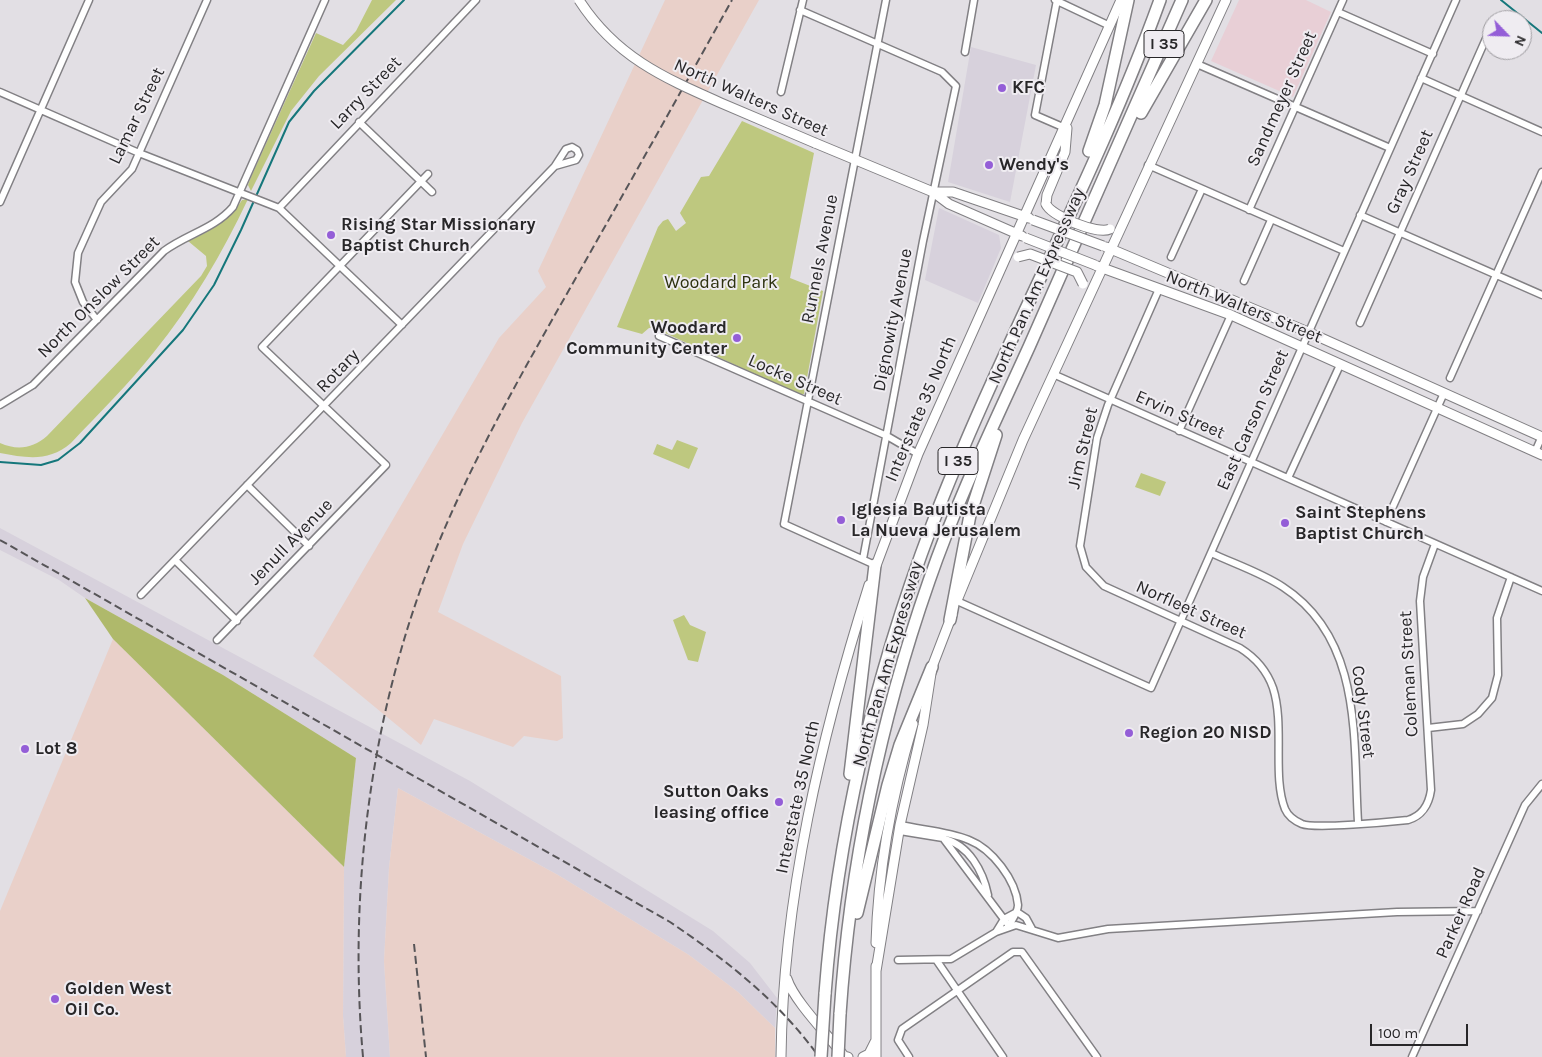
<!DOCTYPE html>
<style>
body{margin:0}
#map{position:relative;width:1542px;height:1057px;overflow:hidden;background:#e2dfe4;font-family:Karla,sans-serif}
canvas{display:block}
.north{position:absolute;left:1482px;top:10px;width:50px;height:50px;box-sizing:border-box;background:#efecf1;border:1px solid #9f9da1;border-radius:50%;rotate:114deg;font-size:14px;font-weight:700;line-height:20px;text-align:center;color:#282729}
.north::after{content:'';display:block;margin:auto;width:18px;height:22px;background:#945ed7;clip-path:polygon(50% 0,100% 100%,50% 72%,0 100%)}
.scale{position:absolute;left:1370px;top:1024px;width:98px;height:22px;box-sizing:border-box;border:2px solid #282729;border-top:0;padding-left:6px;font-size:15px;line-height:18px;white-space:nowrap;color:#282729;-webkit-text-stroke:4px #efecf1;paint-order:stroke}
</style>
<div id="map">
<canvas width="1542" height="1057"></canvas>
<div class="north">N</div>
<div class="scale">100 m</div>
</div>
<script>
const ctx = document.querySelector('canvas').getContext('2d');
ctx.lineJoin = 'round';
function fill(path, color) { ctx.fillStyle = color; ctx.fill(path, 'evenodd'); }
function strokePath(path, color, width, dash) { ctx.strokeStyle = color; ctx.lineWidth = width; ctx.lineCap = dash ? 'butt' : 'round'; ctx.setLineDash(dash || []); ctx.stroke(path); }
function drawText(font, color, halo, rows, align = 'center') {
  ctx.font = font + ' Karla,sans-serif'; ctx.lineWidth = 4; ctx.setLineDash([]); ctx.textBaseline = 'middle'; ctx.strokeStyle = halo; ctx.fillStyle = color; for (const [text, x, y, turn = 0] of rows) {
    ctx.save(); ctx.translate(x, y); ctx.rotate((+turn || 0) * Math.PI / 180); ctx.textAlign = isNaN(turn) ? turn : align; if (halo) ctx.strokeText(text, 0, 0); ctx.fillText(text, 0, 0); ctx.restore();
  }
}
const built = new Path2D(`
 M971,47L1036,65L1010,202L948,182Z
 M939,208L999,235L1001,248L978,303L925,280Z
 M0,528L470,781L713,931L750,963L777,998L775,1028L738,992L689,955L558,875L398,788L389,868L384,961L390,1057H346L343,1016L344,867L356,758L223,675L85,598L59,580L0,550Z`);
const industrial = new Path2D(`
 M665,0H759L522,423L463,544L438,612L561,676L563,738L557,741L524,736L513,747L434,719L421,745L313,656L499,338L546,287L538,271Z
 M113,639L344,867L343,1016L346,1057H0V911Z
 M398,788L558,875L689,955L738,992L775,1028V1057H390L384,961L389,868Z`);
const education = new Path2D(`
 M1239,0H1306L1331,12L1293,97L1211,61Z`);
const green = new Path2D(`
 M372,0H396L319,76L291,111L251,191L248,185L251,177L316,33L343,45L356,31Z
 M742,121L814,153L790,278L823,291L804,394H799L654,328H649L642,334L617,327L658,227L663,221L668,219L676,231L686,223L680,213L701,177L709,176Z
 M248,199C222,254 192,305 154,352C129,384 99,413 71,443C49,462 27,458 0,453V443C18,451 33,448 47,436L201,276L207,266L206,256L188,241C210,231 228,222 242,200Z
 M677,440L698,448L689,469L653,454L657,444L672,450Z
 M1141,473L1166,482L1160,496L1135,487Z
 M684,615L690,625L706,632L698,662L688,660L673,620Z`);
const forest = new Path2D(`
 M85,598L223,675L356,758L344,867L113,639Z`);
const stream = new Path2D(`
 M1501,0L1542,33
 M0,462L41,465L58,460L80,443L183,330L214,285L241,230L289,122L314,91L404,0`);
const minor = new Path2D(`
 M1055,0L1110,26
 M1057,0L1035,115L1065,128
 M800,10L942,72L956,86L923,241L863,559
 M1338,12L1433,54
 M965,52L974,0
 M1197,64L1390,148
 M1421,78L1542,132
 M0,92L139,153L279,208L402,325
 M781,92L803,0
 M359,122L432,192
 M1148,165L1344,251
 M0,202L89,0
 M279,208L476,0
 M1249,210L1343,0
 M1360,215L1542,295
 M1171,257L1202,189
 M1244,281L1271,220
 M1159,289L1108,405L1097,438L1080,546L1086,567L1104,586L1240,648C1256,658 1267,671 1273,688C1285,725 1272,776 1285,809C1288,816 1295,821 1302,824C1315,829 1389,822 1408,820C1422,816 1429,804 1431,790L1420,601L1423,577L1435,544
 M97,320L83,302L75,282L78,253L101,202L132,169L207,0
 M1360,323L1488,34
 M659,336L887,436L918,454
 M1053,374L1542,591
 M1450,378L1542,172
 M0,405L33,385L164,251C187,234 214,229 233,207L325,0
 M1179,431L1231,315
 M1535,452L1542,436
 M1288,478L1340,365
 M247,485L309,546
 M1386,522L1444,393
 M1211,553C1235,564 1262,573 1283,587C1363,639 1353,739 1358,822
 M175,560L237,621
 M875,565L784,524L886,0
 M141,595L555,166L566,149L572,147L577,150L579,155L576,160L555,166
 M957,601L1151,688L1456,0
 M217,640L386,465L262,347L428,174
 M1428,728L1463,724L1478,714L1492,698L1498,675L1497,618L1511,577
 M900,831L943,838L1009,926C1012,920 1018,912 1018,905C1016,880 992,849 969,840C948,831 923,830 900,825
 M944,839C969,845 983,871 988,895
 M996,932L1004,919L1017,912L1026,918L1032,929
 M898,960L951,959L996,932L1016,925L1058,938L1108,929L1397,912L1478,911
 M937,961L1003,1057
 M909,1057L898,1040L902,1029L1013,952H1022L1097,1057
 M1412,1057L1525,805L1542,784`);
const secondary = new Path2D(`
 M815,143L933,192L949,204L1022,236
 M934,192H953L1029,218
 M1046,204L1047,195L1065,152L1067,128
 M1106,247L1308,332L1542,437
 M1097,266L1231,315L1542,455
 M874,571L918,454L1121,0
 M958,598L1023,440L1226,0
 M876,943C878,869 892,795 913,724
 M876,966V1057
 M876,971L900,825L923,725L932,667L952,615
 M787,979C794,1001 829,1036 844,1056L848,1057
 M781,1057C783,897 821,737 869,585
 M863,1057L869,1054L875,1042`);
const motorway = new Path2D(`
 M1141,113L1206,0
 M1089,151L1105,105L1128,0
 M950,620L970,515L996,435
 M850,774L875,565
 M857,913L888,785L900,745L932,667
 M825,994C837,834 875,675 932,525C1000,347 1095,180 1160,0
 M840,1014C850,867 880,721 929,581C957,500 994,424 1029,347C1080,231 1131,116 1182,0`);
const rail = new Path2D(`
 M0,540L670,922C726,960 779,1001 819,1057
 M414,944L426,1057
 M363,1057C349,900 368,736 421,588C459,483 514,387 569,290C624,193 678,97 732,0`);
const secondaryBridge = new Path2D(`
 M579,0C615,56 662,77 721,103C752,116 784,130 815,143
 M1046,204C1051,216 1098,235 1110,229
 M1033,220L1103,246
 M1026,238L1095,265
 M1018,257L1030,254L1077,272L1083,284`);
const motorwayBridge = new Path2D(`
 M821,1057L825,994
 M838,1057L840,1014`);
const markers = [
 [1002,88,5,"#945ed7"],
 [989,165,5,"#945ed7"],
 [331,235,5,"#945ed7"],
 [737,338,5,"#945ed7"],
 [841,520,5,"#945ed7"],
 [1285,523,5,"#945ed7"],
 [1129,733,5,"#945ed7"],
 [25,749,5,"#945ed7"],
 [779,802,5,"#945ed7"],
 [55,999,5,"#945ed7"]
];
const shields = [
 [1164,44,40],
 [958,461,40]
];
const shieldNames = [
 ["I 35",1164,44],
 ["I 35",958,461]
];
const poiNames = [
 ["KFC",1012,88],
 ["Wendy's",999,165],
 ["Rising Star Missionary",341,225],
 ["Baptist Church",341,246],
 ["Woodard",727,328,"right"],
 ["Community Center",727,349,"right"],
 ["Iglesia Bautista",851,510],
 ["La Nueva Jerusalem",851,531],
 ["Saint Stephens",1295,513],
 ["Baptist Church",1295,534],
 ["Region 20 NISD",1139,733],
 ["Lot 8",35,749],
 ["Sutton Oaks",769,792,"right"],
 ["leasing office",769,813,"right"],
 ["Golden West",65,989],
 ["Oil Co.",65,1010]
];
const streetNames = [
 ["Larry Street",366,93,-46],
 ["North Walters Street",751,98,24],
 ["Sandmeyer Street",1282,99,-66],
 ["Lamar Street",137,116,-64],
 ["Gray Street",1410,172,-66],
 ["Runnels Avenue",820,259,-79],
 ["North Pan Am Expressway",1037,286,-66],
 ["North Onslow Street",99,297,-45],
 ["North Walters Street",1244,307,22],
 ["Dignowity Avenue",893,320,-79],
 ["Rotary",338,371,-46],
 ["Locke Street",795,380,24],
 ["Interstate 35 North",921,409,-67],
 ["Ervin Street",1180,415,24],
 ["East Carson Street",1253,420,-66],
 ["Jim Street",1083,448,-77],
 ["Jenull Avenue",291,542,-46],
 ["Norfleet Street",1191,610,24],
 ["North Pan Am Expressway",888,664,-74],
 ["Coleman Street",1409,674,-93],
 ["Cody Street",1363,712,83],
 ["Interstate 35 North",798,797,-78],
 ["Parker Road",1461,913,-66]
];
const parkNames = [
 ["Woodard Park",721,283]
];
fill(built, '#d7d1dc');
fill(industrial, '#e9d0c9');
fill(education, '#e8cfd6');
fill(green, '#bec87f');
fill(forest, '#afb96b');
strokePath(stream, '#15777b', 2);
strokePath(minor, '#828084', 9);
strokePath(secondary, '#828084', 11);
strokePath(motorway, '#828084', 14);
strokePath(minor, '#fff', 6);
strokePath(secondary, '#fff', 9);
strokePath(motorway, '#fff', 11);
strokePath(rail, '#575558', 2, [8, 4]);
strokePath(secondaryBridge, '#828084', 11, []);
strokePath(motorwayBridge, '#828084', 14, []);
strokePath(secondaryBridge, '#fff', 9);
strokePath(motorwayBridge, '#fff', 11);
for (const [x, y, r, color] of markers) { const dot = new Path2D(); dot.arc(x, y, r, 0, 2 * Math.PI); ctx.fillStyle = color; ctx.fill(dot); strokePath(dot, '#efecf1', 2); }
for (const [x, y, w] of shields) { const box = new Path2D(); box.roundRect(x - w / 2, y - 13.5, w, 27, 4); ctx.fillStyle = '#efecf1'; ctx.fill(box); strokePath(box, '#282729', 1); }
drawText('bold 16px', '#282729', null, shieldNames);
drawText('bold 18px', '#282729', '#efecf1', poiNames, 'left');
drawText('18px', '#282729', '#efecf1', streetNames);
drawText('18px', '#2d320f', '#efecf1', parkNames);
</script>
